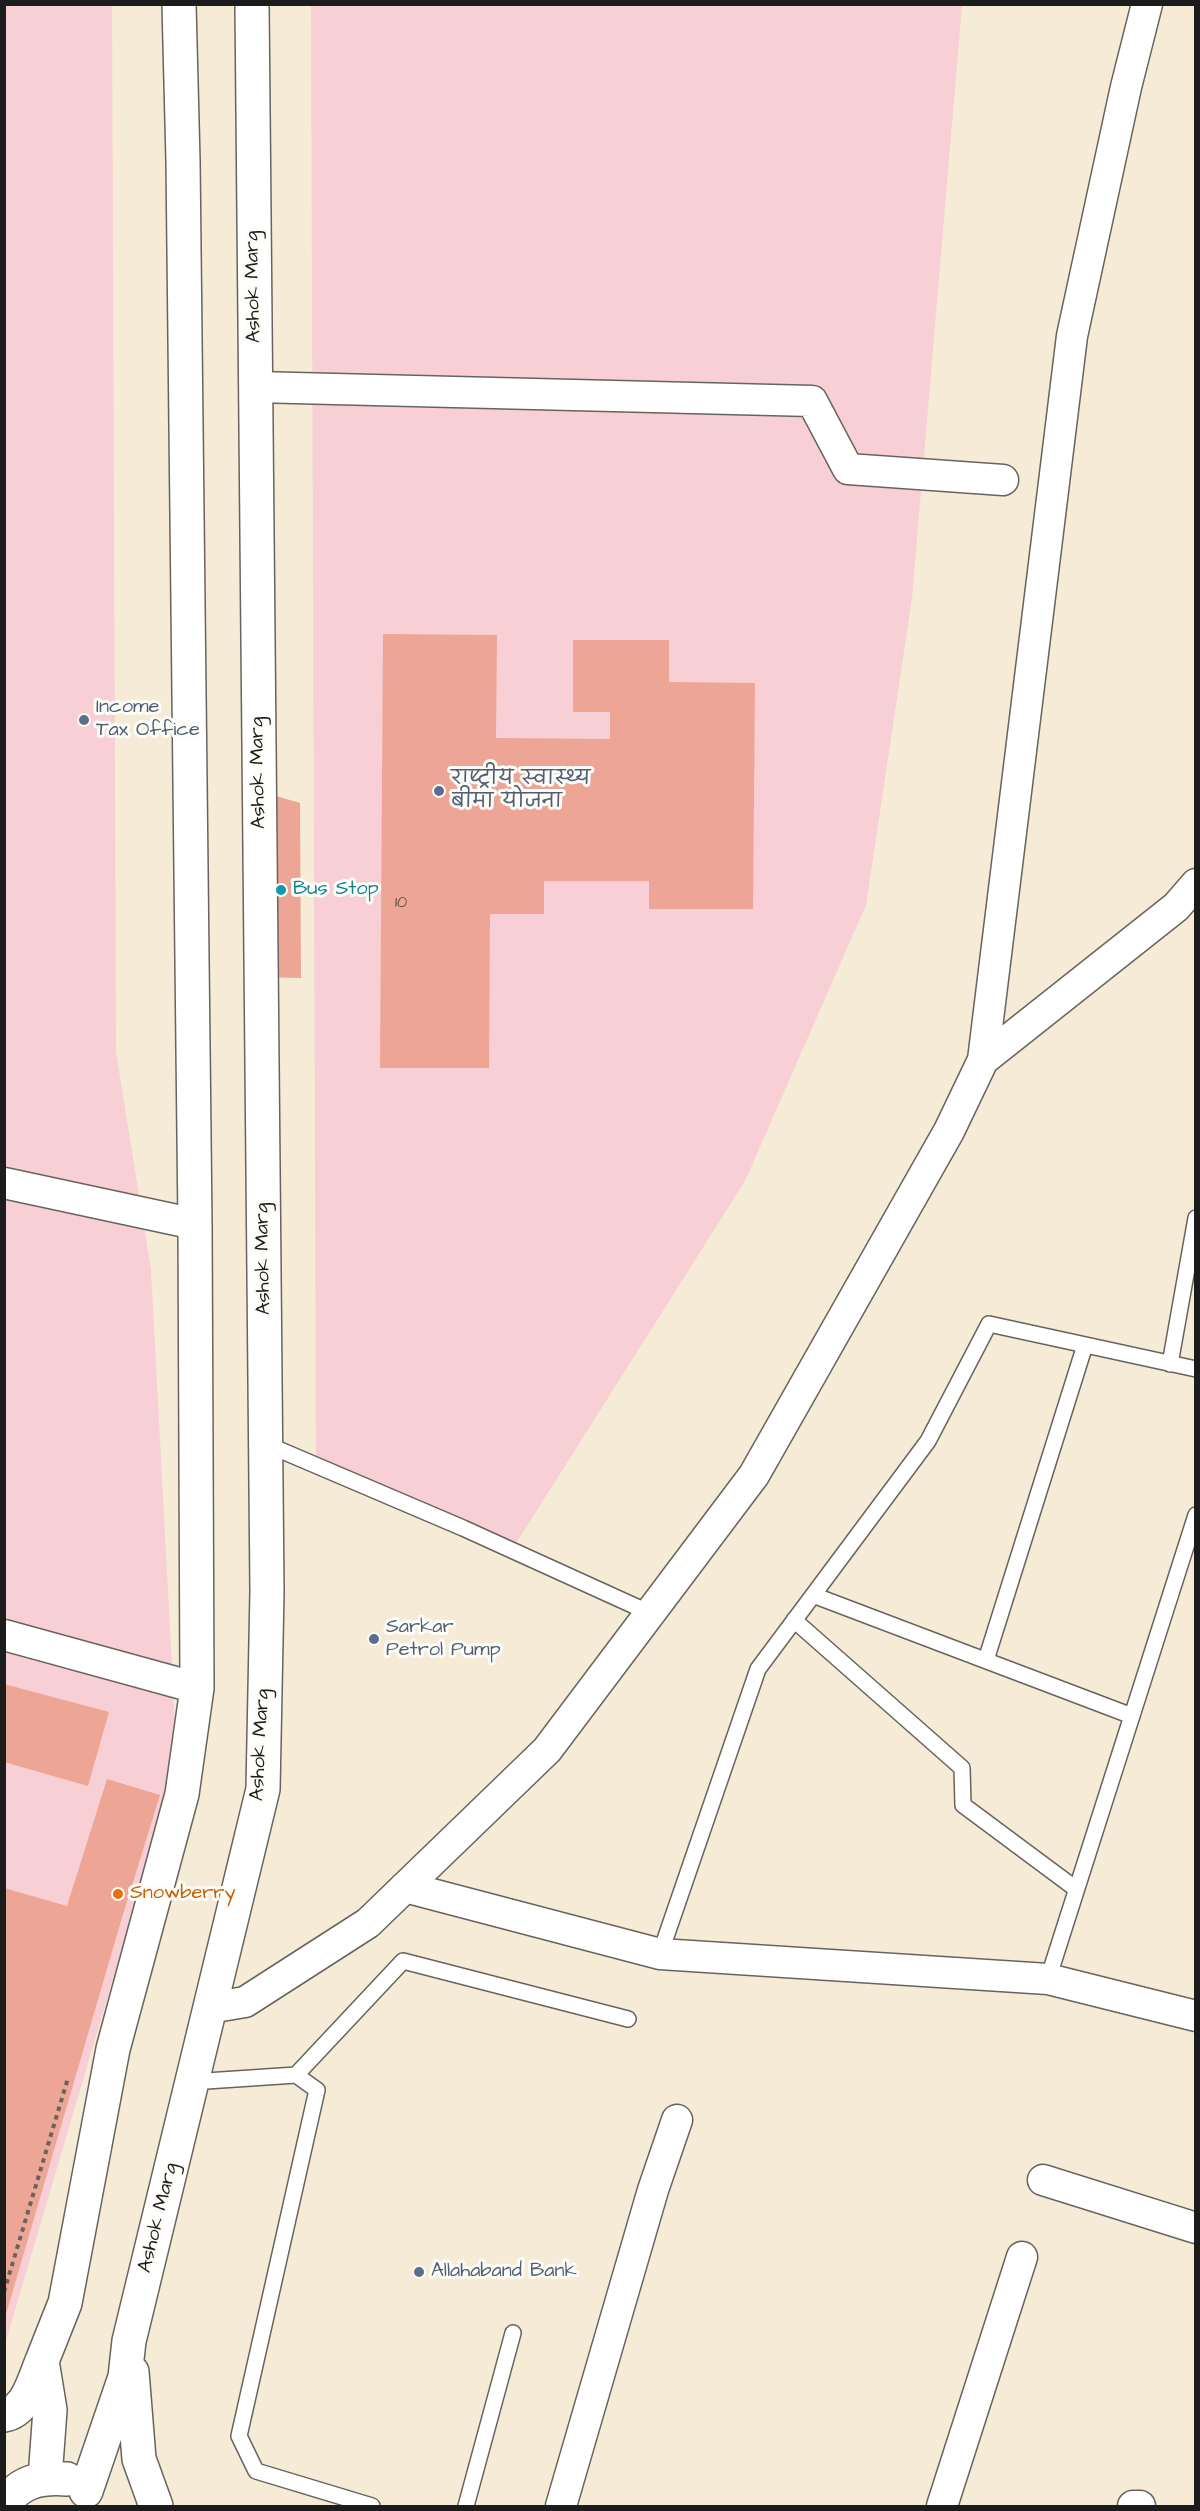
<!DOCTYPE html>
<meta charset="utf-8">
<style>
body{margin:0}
#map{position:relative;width:1200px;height:2511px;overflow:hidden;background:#f5ebd6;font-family:"Architects Daughter",sans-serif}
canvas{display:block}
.frame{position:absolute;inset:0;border:6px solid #1c1c1c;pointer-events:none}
</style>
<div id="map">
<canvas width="1200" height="2511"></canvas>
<div class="frame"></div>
</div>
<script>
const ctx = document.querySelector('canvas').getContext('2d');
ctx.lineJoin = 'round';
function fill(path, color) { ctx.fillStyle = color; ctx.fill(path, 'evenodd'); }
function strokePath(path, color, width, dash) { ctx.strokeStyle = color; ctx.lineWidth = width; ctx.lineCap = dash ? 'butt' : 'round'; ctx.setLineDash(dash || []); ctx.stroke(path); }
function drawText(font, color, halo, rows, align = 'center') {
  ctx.font = font + ' "Architects Daughter","Playpen Sans Deva",sans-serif'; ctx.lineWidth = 6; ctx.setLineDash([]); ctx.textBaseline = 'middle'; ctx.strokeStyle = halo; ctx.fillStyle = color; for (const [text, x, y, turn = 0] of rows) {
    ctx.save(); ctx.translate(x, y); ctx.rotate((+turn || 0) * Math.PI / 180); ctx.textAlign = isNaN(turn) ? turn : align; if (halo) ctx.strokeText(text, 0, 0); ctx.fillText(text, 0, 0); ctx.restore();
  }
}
const built = new Path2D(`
 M112,4L116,1052L151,1270L177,1762L5,2344L4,5Z
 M311,5H962L912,598L866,905L745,1181L515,1545L316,1456Z`);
const building = new Path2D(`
 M383,634L497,635L496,738L610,739V712H573V640H669V682L755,683L753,909H649V881H544V914H490L489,1068H380Z
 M259,791L300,803L301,978L261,977Z
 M4,1684L109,1712L88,1786L4,1762Z
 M107,1779L160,1795L121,1921L4,2321V1888L67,1906Z`);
const path = new Path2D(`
 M4,2292L68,2078`);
const lane = new Path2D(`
 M1170,1364L1196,1218
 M266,1444L463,1528L650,1613
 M813,1595L1132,1716
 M794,1620L962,1768L963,1805L1076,1889
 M986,1660L1085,1345
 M660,1954L758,1669L928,1441L989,1324L1196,1369
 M1048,1979L1196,1515
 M296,2075L403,1961L628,2019
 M191,2082L296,2075L317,2090L239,2436L256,2471L372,2506
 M466,2506L513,2333`);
const street = new Path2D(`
 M255,387L812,401L848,469L1003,480
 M983,1060L1072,336L1126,87L1147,4
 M4,1183L195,1224
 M4,1635L197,1688
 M405,1887L660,1954L1048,1979L1196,2016
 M209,2008L245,2002L368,1923L547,1750L754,1475L949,1131L983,1060L1176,907L1196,884
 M1043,2180L1196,2228
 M561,2506L653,2190L677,2120
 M942,2506L1022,2257
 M1133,2506H1140`);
const primary = new Path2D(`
 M132,2372L139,2459L156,2506
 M4,2415C27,2411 34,2380 42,2361
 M45,2478L50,2410L42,2361L65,2303L113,2049L182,1794L197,1688L195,1224L183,161L179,4
 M86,2491L125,2377L129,2341L263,1789L267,1591L252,4
 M4,2506C18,2481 41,2477 67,2479`);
const markers = [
 [84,720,6,"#5c6f8a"],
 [439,791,6,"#5c6f8a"],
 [281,890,6,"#0f9aa8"],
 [374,1639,6,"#5c6f8a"],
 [118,1894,6,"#e8710a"],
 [419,2272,6,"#5c6f8a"]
];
const numberNames = [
 ["10",401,904]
];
const streetNames = [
 ["Ashok Marg",254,287,-91],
 ["Ashok Marg",259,773,-91],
 ["Ashok Marg",264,1259,-91],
 ["Ashok Marg",261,1745,-87],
 ["Ashok Marg",159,2218,-76]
];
const serviceNames = [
 ["Income",96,708],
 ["Tax Office",96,731],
 ["राष्ट्रीय स्वास्थ्य",451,780],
 ["बीमा योजना",451,803],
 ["Sarkar",386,1628],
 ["Petrol Pump",386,1651],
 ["Allahaband Bank",431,2272]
];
const cultureNames = [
 ["Bus Stop",293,890]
];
const foodNames = [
 ["Snowberry",130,1894]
];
fill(built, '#f7cfd5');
fill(building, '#eda695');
strokePath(lane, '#68645d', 18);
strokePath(street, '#68645d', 33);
strokePath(primary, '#68645d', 36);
strokePath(path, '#68645d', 4, [4.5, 4.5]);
strokePath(lane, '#fff', 15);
strokePath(street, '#fff', 30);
strokePath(primary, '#fff', 33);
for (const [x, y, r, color] of markers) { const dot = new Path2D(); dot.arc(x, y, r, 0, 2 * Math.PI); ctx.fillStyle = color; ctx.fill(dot); strokePath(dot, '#fdfcf7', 2); }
drawText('16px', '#503e3a', null, numberNames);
drawText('20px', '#1c1c1c', '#fdfcf7', streetNames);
drawText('20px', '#4e5e75', '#fdfcf7', serviceNames, 'left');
drawText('20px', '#0d838f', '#fdfcf7', cultureNames, 'left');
drawText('20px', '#c56008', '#fdfcf7', foodNames, 'left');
</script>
